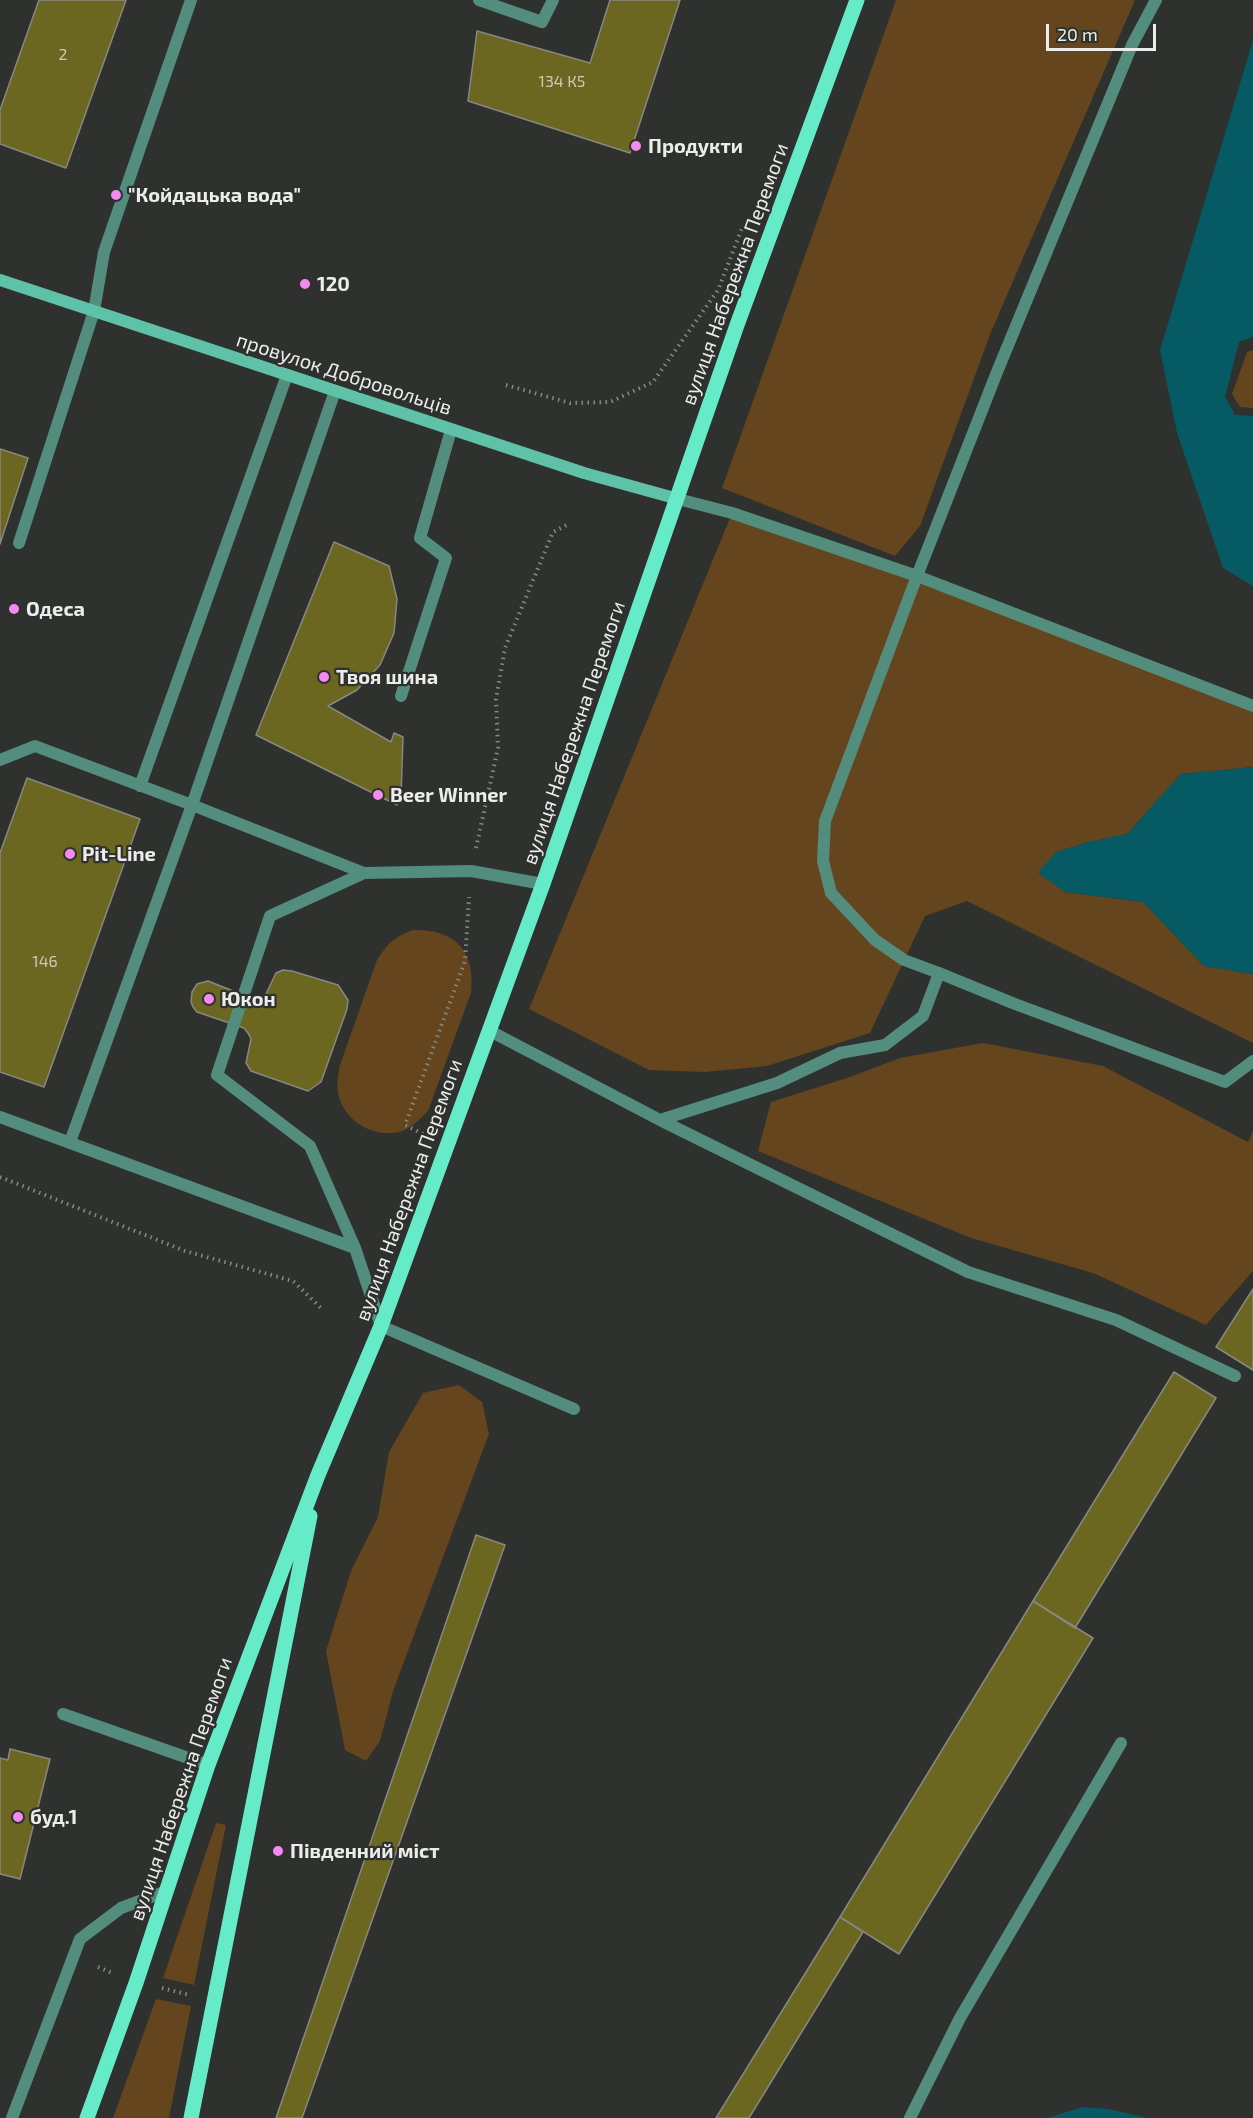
<!DOCTYPE html>
<meta charset="utf-8">
<style>
body{margin:0}
#map{position:relative;width:1253px;height:2118px;overflow:hidden;background:#2e312d;font-family:"Exo 2",sans-serif}
canvas{display:block}
.scale{position:absolute;left:1046px;top:24px;width:110px;height:27px;box-sizing:border-box;border:3px solid #ebedea;border-top:0;padding-left:8px;font-size:18px;line-height:21px;white-space:nowrap;color:#ebedea;-webkit-text-stroke:4px #2e312d;paint-order:stroke}
</style>
<div id="map">
<canvas width="1253" height="2118"></canvas>
<div class="scale">20 m</div>
</div>
<script>
const ctx = document.querySelector('canvas').getContext('2d');
ctx.lineJoin = 'round';
function fill(path, color) { ctx.fillStyle = color; ctx.fill(path, 'evenodd'); }
function strokePath(path, color, width, dash) { ctx.strokeStyle = color; ctx.lineWidth = width; ctx.lineCap = dash ? 'butt' : 'round'; ctx.setLineDash(dash || []); ctx.stroke(path); }
function drawText(font, color, halo, rows, align = 'center') {
  ctx.font = font + ' "Exo 2",sans-serif'; ctx.lineWidth = 4.5; ctx.setLineDash([]); ctx.textBaseline = 'middle'; ctx.strokeStyle = halo; ctx.fillStyle = color; for (const [text, x, y, turn = 0] of rows) {
    ctx.save(); ctx.translate(x, y); ctx.rotate((+turn || 0) * Math.PI / 180); ctx.textAlign = isNaN(turn) ? turn : align; if (halo) ctx.strokeText(text, 0, 0); ctx.fillText(text, 0, 0); ctx.restore();
  }
}
const green = new Path2D(`
 M896,0H1135L991,332L920,526L895,556L722,488Z
 M1253,350V408L1240,407L1232,394L1247,352Z
 M732,513L1253,705V767L1181,774L1127,834L1089,842L1056,852L1065,892L1143,902L1204,966L1253,974V1043L967,901L925,916L870,1033L767,1066L705,1072L649,1070L529,1009Z
 M413,930C455,929 476,951 471,993L428,1111C420,1119 413,1127 402,1131C376,1139 346,1123 339,1097C336,1086 338,1075 340,1065L377,960C388,943 394,937 413,930Z
 M983,1043L1103,1066L1248,1142L1253,1131V1271L1206,1325L1093,1273L971,1238L758,1151L771,1102L850,1077L900,1058Z
 M459,1385L482,1402L489,1434L393,1691L380,1741L366,1761L345,1750L326,1651L351,1571L378,1517L389,1452L423,1393Z
 M216,1823L226,1825L194,1985L163,1978Z
 M156,1999L191,2006L169,2118H113Z`);
const water = new Path2D(`
 M1253,40V337L1239,342L1225,397L1235,415L1253,416V586L1223,568L1177,433L1160,350Z
 M1253,767V974L1204,966L1143,902L1065,892L1038,873L1056,852L1089,842L1127,834L1181,774Z
 M1083,2107L1108,2109L1148,2118H1047Z`);
const building = new Path2D(`
 M39,0H126L66,168L0,144V110Z
 M610,0H680L630,153L468,101L477,31L590,63Z
 M0,449L28,458L0,544Z
 M334,542L389,566L397,599L394,633L380,665L357,690L328,706L391,742L394,733L403,737L401,796L397,805L256,735Z
 M27,778L140,819L44,1087L0,1072V853Z
 M283,970L292,971L338,985L348,1000L347,1009L321,1082L308,1091L251,1071L246,1063L251,1039L248,1033L244,1028L197,1012L193,1007L191,1002L192,992L197,984L208,981L251,998H260L265,996L276,973Z
 M1253,1289V1370L1216,1347Z
 M1174,1372L1216,1398L1075,1628L1033,1601Z
 M476,1535L505,1545L302,2118H276Z
 M1033,1601L1093,1638L899,1954L840,1917Z
 M10,1749L50,1759L20,1879L0,1874V1758L8,1760Z
 M840,1917L863,1932L749,2118H716Z`);
const path = new Path2D(`
 M506,385L570,403L610,402L653,382L718,290L742,228
 M476,848L498,748L496,699L505,648L553,532L567,525
 M423,1134L405,1125L465,961L469,897
 M0,1177L185,1251L293,1281L321,1308
 M98,1967L112,1973
 M162,1988L190,1995`);
const service = new Path2D(`
 M479,0L542,22L553,0
 M678,499L732,513L917,576
 M19,543L94,311L104,252L191,0
 M401,696L446,558L420,538L451,430
 M0,760L35,746L192,805L364,873
 M140,786L287,375
 M543,884L471,871L364,873L270,916L217,1075L310,1146L355,1248L381,1326L574,1409
 M490,1031L660,1120L968,1272L1116,1320L1235,1376
 M0,1117L355,1248
 M660,1120L777,1083L840,1053L885,1045L923,1016L939,973L1015,1004L1225,1082L1253,1061
 M70,1142L192,805L335,391
 M63,1714L208,1765
 M12,2118L80,1939L121,1908L167,1891
 M910,2118L960,2018L1121,1743`);
const pedestrian = new Path2D(`
 M917,576L1253,706
 M939,973L904,960L875,940L831,893L823,861L825,821L917,576L997,372L1132,45L1156,0`);
const secondary = new Path2D(`
 M0,280L584,473L678,499`);
const primary = new Path2D(`
 M87,2118L136,1983L208,1765L318,1475L381,1326L543,884L737,325L857,0
 M191,2118L310,1516`);
const markers = [
 [636,146,6,"#f489f0"],
 [116,195,6,"#f489f0"],
 [305,284,6,"#f489f0"],
 [14,609,6,"#f489f0"],
 [324,677,6,"#f489f0"],
 [378,795,6,"#f489f0"],
 [70,854,6,"#f489f0"],
 [209,999,6,"#f489f0"],
 [18,1817,6,"#f489f0"],
 [278,1851,6,"#f489f0"]
];
const numberNames = [
 ["2",63,55],
 ["134 К5",562,82],
 ["146",45,962]
];
const poiNames = [
 ["Продукти",648,146],
 ["\"Койдацька вода\"",128,195],
 ["120",317,284],
 ["Одеса",26,609],
 ["Твоя шина",336,677],
 ["Beer Winner",390,795],
 ["Pit-Line",82,854],
 ["Юкон",221,999],
 ["буд.1",30,1817],
 ["Південний міст",290,1851]
];
const streetNames = [
 ["вулиця Набережна Перемоги",735,274,-70],
 ["провулок Добровольців",344,374,18],
 ["вулиця Набережна Перемоги",574,733,-71],
 ["вулиця Набережна Перемоги",409,1190,-70],
 ["вулиця Набережна Перемоги",181,1789,-71]
];
fill(green, '#64451d');
fill(water, '#065a64');
fill(building, '#6b6620');
strokePath(building, '#888883', 1.5);
strokePath(path, '#878986', 4, [1.5, 4.5]);
strokePath(service, '#538d7d', 12);
strokePath(pedestrian, '#538d7d', 12);
strokePath(secondary, '#5fc2a8', 12);
strokePath(primary, '#66ebc9', 15);
for (const [x, y, r, color] of markers) { const dot = new Path2D(); dot.arc(x, y, r, 0, 2 * Math.PI); ctx.fillStyle = color; ctx.fill(dot); strokePath(dot, '#2e312d', 2); }
drawText('16px', '#cbcbb8', null, numberNames);
drawText('bold 20px', '#ebedea', '#2e312d', poiNames, 'left');
drawText('20px', '#ebedea', '#2e312d', streetNames);
</script>
